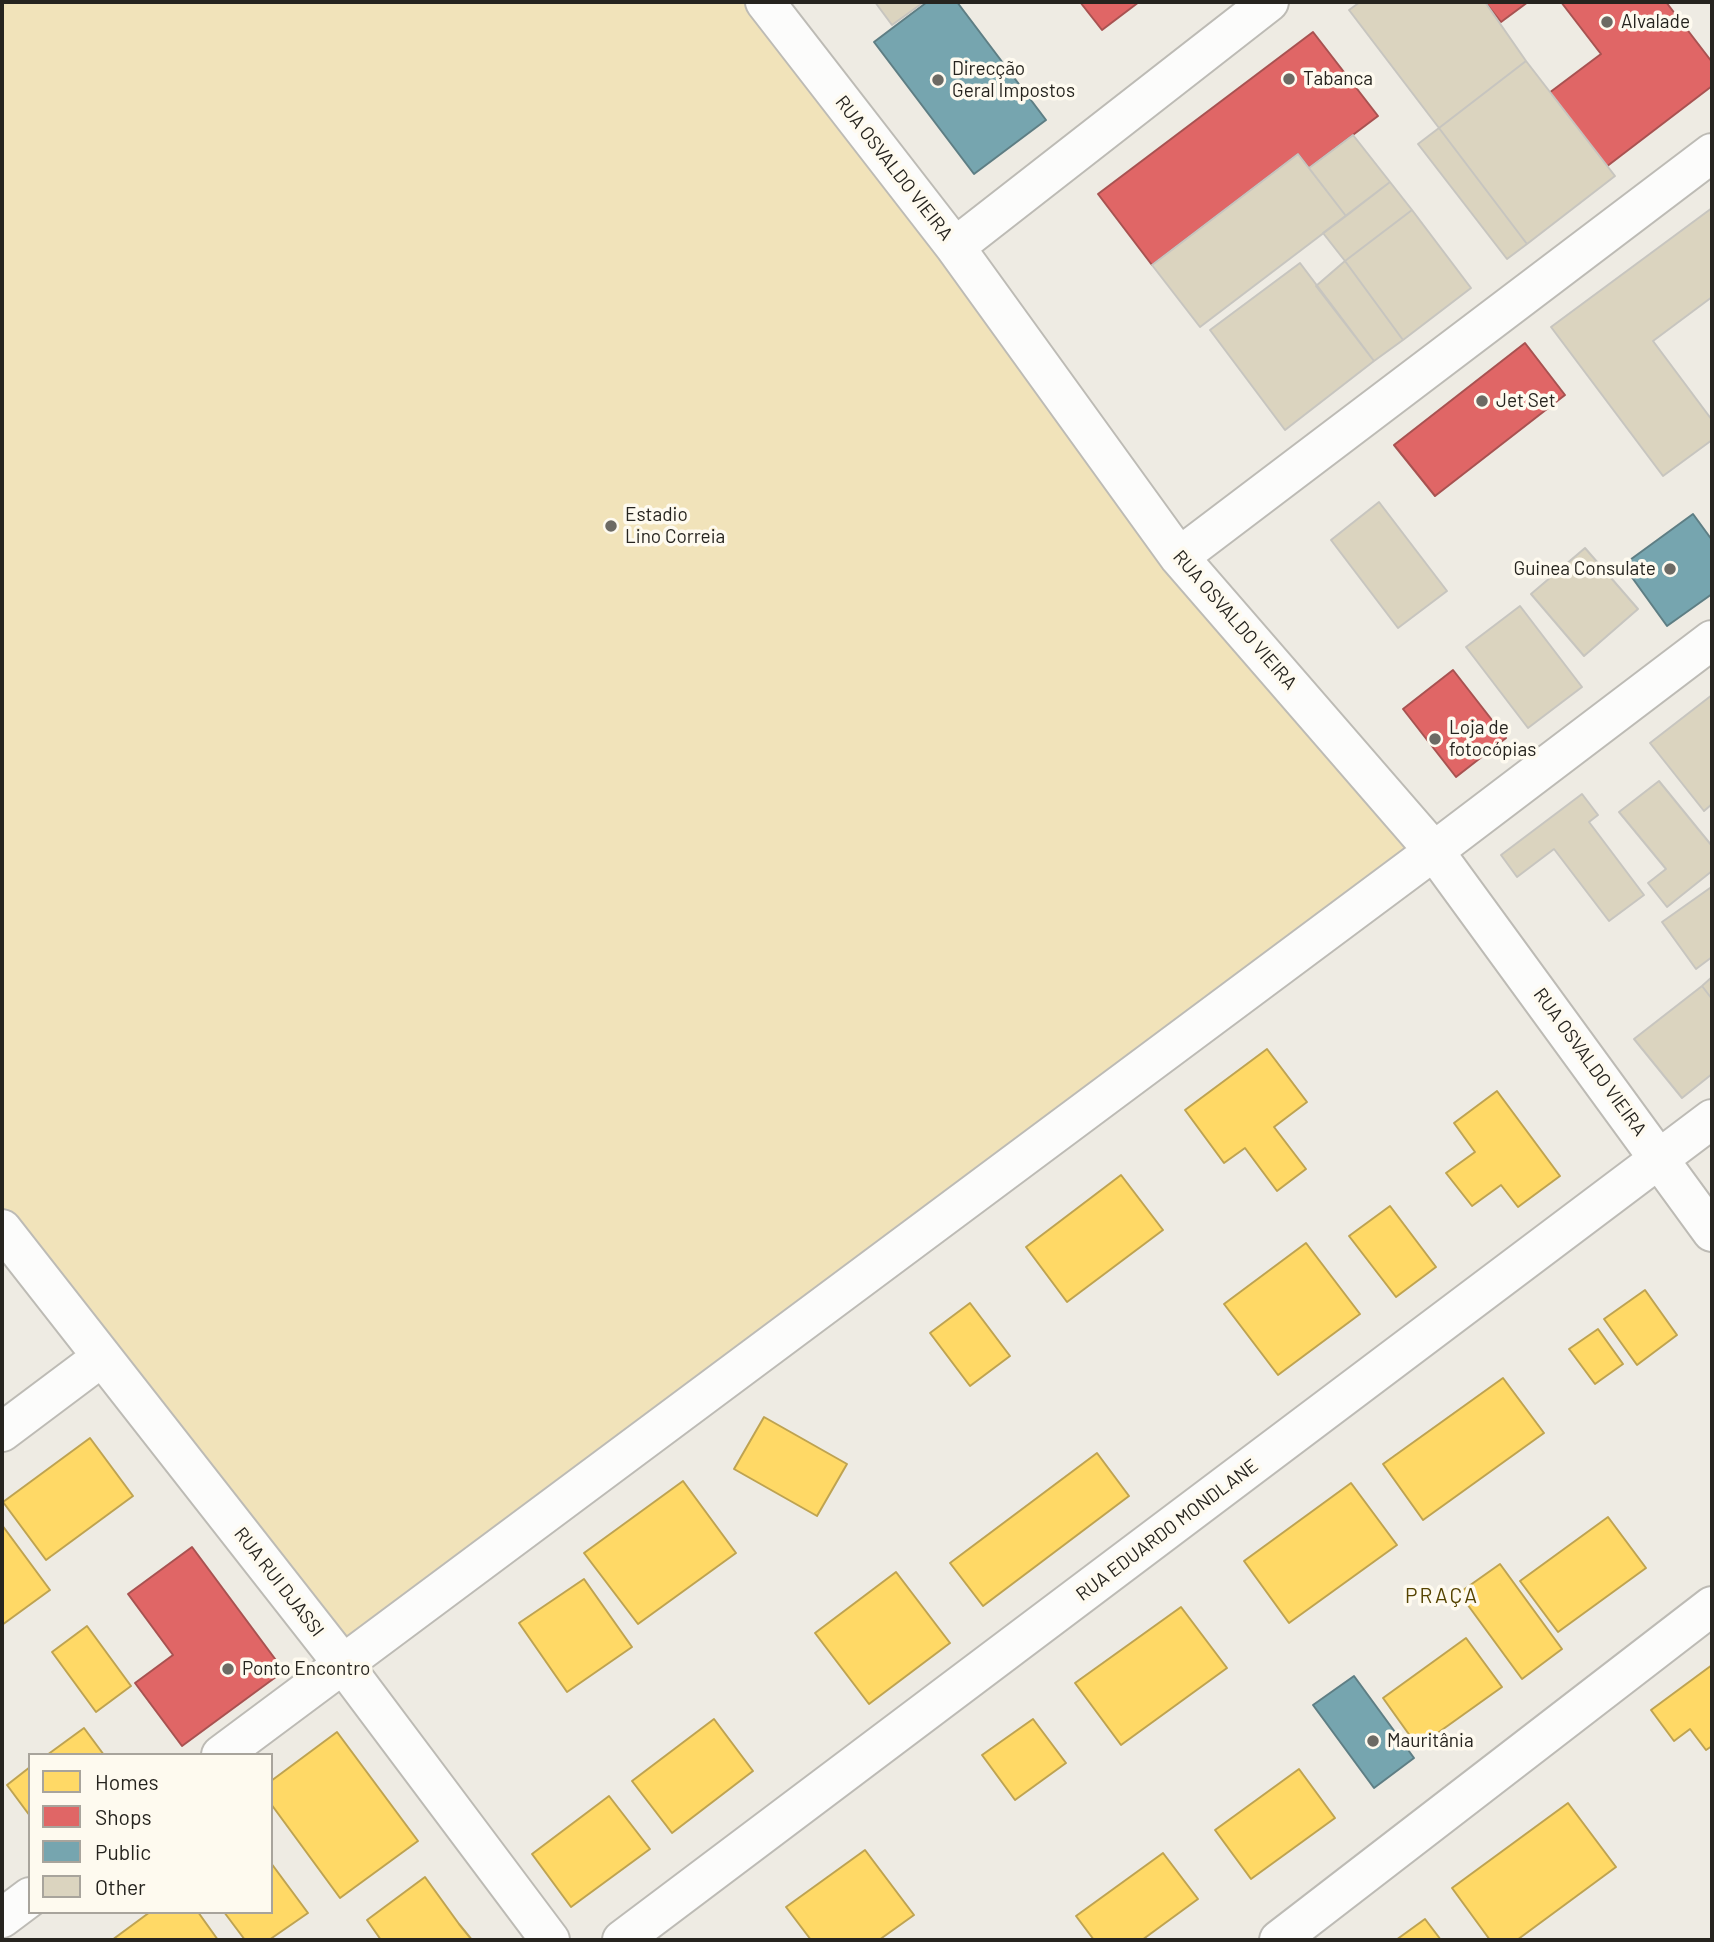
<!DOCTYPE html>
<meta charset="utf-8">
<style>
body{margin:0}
#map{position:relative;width:1714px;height:1942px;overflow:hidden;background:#eeebe3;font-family:Barlow,sans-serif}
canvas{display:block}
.frame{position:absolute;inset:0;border:4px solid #26241f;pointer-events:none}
.legend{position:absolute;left:28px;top:1753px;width:245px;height:161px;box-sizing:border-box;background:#fefaef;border:2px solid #a8a49c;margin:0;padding:9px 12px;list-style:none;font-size:21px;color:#26241f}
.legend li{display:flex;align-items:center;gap:14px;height:35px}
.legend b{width:35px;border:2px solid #a8a49c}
</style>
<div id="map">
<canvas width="1714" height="1942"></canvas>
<div class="frame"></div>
<ul class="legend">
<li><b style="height:19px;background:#ffd966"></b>Homes</li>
<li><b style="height:19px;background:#e06666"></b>Shops</li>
<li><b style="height:19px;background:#76a5af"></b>Public</li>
<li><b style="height:19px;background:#dbd4bf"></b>Other</li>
</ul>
</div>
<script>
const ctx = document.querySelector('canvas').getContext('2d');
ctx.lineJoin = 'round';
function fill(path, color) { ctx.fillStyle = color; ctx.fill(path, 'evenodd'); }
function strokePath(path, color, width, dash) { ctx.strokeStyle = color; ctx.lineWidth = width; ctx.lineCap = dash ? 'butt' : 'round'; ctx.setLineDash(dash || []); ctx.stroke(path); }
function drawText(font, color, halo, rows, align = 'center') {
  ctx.font = font + ' Barlow,sans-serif'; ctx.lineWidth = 7; ctx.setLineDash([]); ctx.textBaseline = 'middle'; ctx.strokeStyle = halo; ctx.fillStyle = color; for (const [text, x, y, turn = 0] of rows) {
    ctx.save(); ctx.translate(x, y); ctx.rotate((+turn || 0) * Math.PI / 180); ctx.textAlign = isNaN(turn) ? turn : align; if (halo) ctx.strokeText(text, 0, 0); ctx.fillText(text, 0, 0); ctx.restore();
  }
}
const green = new Path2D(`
 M2,2H780L1425,851L343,1664L2,1229Z`);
const homes = new Path2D(`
 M1267,1049L1307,1102L1274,1127L1306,1169L1277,1191L1245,1148L1224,1163L1185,1110Z
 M1497,1091L1560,1176L1518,1207L1501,1185L1472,1206L1446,1173L1475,1152L1454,1123Z
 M1121,1175L1163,1230L1067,1302L1026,1247Z
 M1390,1206L1436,1267L1396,1297L1349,1236Z
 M1306,1243L1360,1314L1278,1375L1224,1304Z
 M1645,1290L1677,1335L1637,1365L1604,1319Z
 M970,1303L1010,1356L970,1386L930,1333Z
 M1598,1329L1623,1364L1595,1384L1569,1349Z
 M1503,1378L1544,1433L1423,1520L1383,1464Z
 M764,1417L847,1464L817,1516L734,1469Z
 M90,1438L133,1496L46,1560L3,1502Z
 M1097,1453L1129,1496L983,1606L950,1563Z
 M683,1481L736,1553L638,1624L584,1553Z
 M1351,1483L1397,1545L1289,1623L1244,1561Z
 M1608,1517L1646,1568L1558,1632L1520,1581Z
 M2,1525L50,1590L2,1625Z
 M1500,1564L1562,1649L1522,1679L1459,1593Z
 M896,1572L950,1643L869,1704L815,1633Z
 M584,1579L632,1647L567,1692L519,1623Z
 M1181,1607L1227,1668L1121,1745L1075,1683Z
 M87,1626L131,1686L96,1712L52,1652Z
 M1466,1638L1502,1687L1418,1747L1383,1698Z
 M1712,1665V1746L1706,1750L1690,1729L1674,1741L1651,1710Z
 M714,1719L753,1771L672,1833L632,1781Z
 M1033,1719L1066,1763L1015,1800L982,1755Z
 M84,1728L104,1755H47Z
 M337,1732L418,1841L340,1898L271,1804V1781Z
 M30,1767V1816L7,1785Z
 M1299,1769L1335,1818L1251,1879L1215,1830Z
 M609,1796L650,1849L571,1907L532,1854Z
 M1568,1803L1616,1867L1517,1940H1490L1452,1888Z
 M865,1850L914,1915L879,1940H811L786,1907Z
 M1163,1853L1198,1899L1142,1940H1094L1076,1916Z
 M271,1863L308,1913L269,1940H245L224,1912H271Z
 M425,1877L459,1924L472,1940H381L367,1920Z
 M150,1912H198L218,1940H112Z
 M1425,1919L1441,1940H1396Z`);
const shops = new Path2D(`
 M1080,2H1139L1102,30Z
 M1485,2H1528L1501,22Z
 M1561,2H1666L1712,62V86L1606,167L1549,93L1601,54Z
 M1313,32L1378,116L1309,168L1298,154L1152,265L1098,194Z
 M1525,343L1565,395L1435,496L1394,445Z
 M1453,670L1506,738L1456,777L1403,709Z
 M192,1547L284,1671L182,1746L135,1683L173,1655L128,1594Z`);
const public = new Path2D(`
 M927,2H957L1046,120L974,174L874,42Z
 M1693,514L1712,540V594L1667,626L1623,565Z
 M1354,1676L1414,1758L1374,1788L1313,1705Z`);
const building = new Path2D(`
 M875,2H924L892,25Z
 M1360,2H1485L1526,61L1439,128L1349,10Z
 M1526,61L1615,176L1527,244L1439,128Z
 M1439,128L1527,244L1507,259L1418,144Z
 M1353,135L1390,182L1346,216L1309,168Z
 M1298,154L1346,216L1200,327L1152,265Z
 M1390,182L1412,210L1345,261L1323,233Z
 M1712,208V297L1653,341L1712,420V440L1663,476L1551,327Z
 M1412,210L1471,288L1403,340L1345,261Z
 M1345,261L1403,340L1374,361L1316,286Z
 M1300,263L1374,361L1285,430L1210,330Z
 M1379,502L1447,591L1398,628L1331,540Z
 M1585,548L1638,609L1584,656L1531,594Z
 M1520,606L1582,687L1528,728L1466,647Z
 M1712,695V804L1704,811L1650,743Z
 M1659,781L1712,846V871L1667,907L1648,883L1666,869L1619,812Z
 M1582,794L1598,815L1589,822L1644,895L1609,921L1554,849L1517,877L1501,855Z
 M1710,888L1712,891V957L1696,969L1662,922Z
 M1712,977V999L1702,986Z
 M1702,986L1712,999V1074L1682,1098L1634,1039Z`);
const minor = new Path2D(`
 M765,2L955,247L1179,557L1434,851L1712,1232
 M955,247L1269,2
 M1179,557L1712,153
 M2,1229L343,1664L550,1940
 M2,1432L102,1357
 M221,1755L1434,851L1712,640
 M2,1918L30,1897
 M622,1940L1712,1119
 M1279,1940L1712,1606`);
const markers = [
 [1607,22,7,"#6c6a64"],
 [1289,79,7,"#6c6a64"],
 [938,80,7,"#6c6a64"],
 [1482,401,7,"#6c6a64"],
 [611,526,7,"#6c6a64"],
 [1670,569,7,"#6c6a64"],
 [1435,739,7,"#6c6a64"],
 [228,1669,7,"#6c6a64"],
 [1373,1741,7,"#6c6a64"]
];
const poiNames = [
 ["Alvalade",1621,22],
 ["Direcção",952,69],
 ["Geral Impostos",952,91],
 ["Tabanca",1303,79],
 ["Jet Set",1496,401],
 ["Estadio",625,515],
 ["Lino Correia",625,537],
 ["Guinea Consulate",1656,569,"right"],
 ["Loja de",1449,728],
 ["fotocópias",1449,750],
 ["Ponto Encontro",242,1669],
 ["Mauritânia",1387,1741]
];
const streetNames = [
 ["RUA OSVALDO VIEIRA",894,168,52],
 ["RUA OSVALDO VIEIRA",1235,620,49],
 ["RUA OSVALDO VIEIRA",1590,1062,54],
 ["RUA EDUARDO MONDLANE",1167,1530,-37],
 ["RUA RUI DJASSI",279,1582,52]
];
const neighbourhoodNames = [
 ["PRAÇA",1442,1596]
];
fill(green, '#f1e3ba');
fill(homes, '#ffd966');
strokePath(homes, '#bea351', 2);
fill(shops, '#e06666');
strokePath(shops, '#a85251', 2);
fill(public, '#76a5af');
strokePath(public, '#5e7e84', 2);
fill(building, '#dbd4bf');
strokePath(building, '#c7c5bf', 2);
strokePath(minor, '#bdbbb5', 42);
strokePath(minor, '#fcfcfb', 38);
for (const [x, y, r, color] of markers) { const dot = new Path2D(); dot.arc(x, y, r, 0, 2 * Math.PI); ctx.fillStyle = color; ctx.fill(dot); strokePath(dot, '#fefaef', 2.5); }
drawText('19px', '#26241f', '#fefaef', poiNames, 'left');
drawText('19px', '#26241f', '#fefaef', streetNames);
ctx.letterSpacing = '2px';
drawText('21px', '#554300', '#fefaef', neighbourhoodNames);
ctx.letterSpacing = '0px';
</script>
